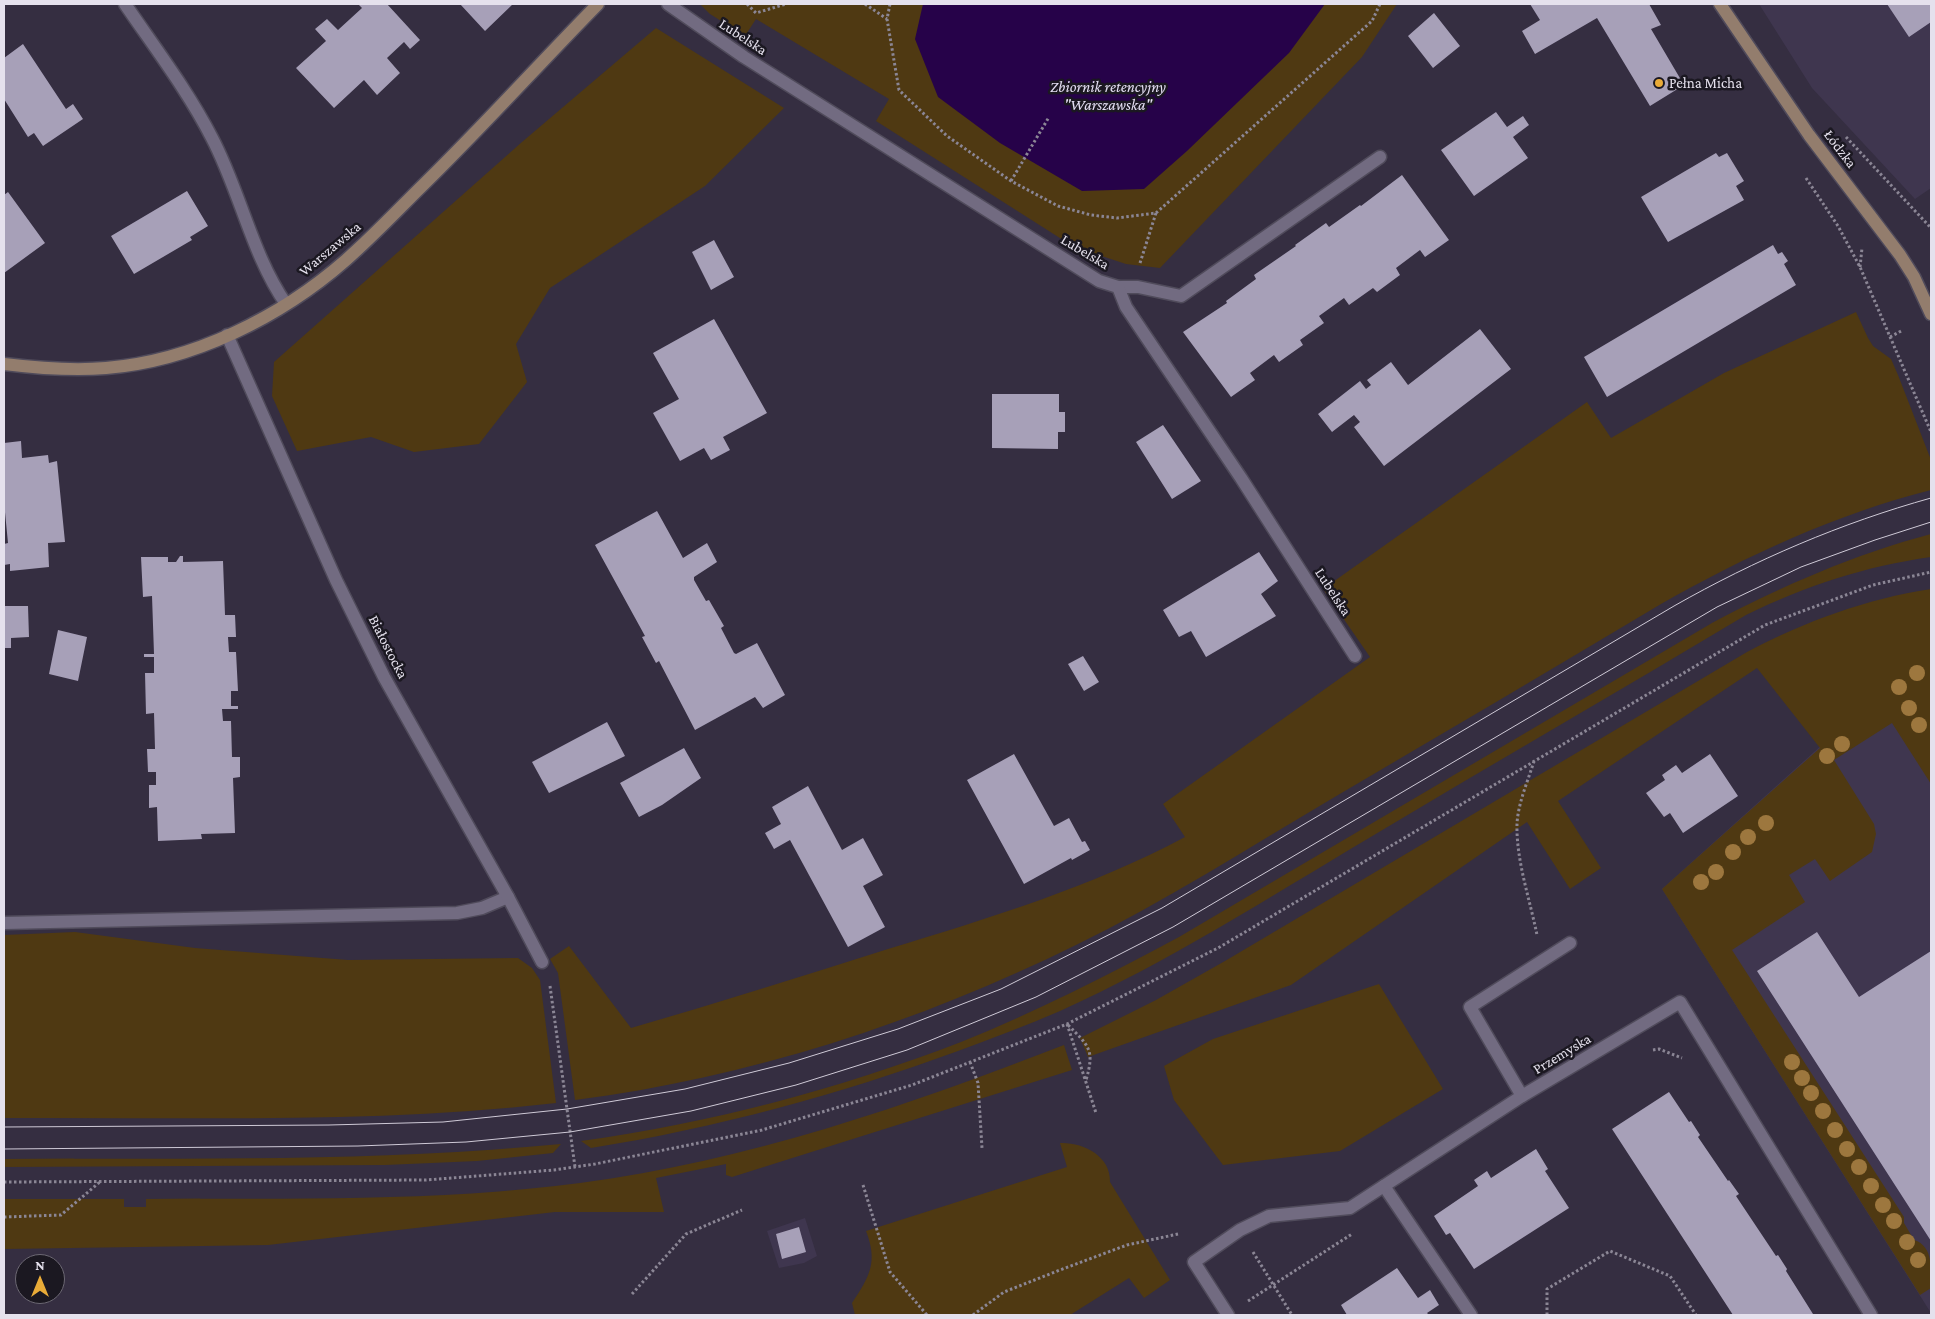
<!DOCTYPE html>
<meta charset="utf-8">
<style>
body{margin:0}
#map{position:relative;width:1935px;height:1319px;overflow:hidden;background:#352e41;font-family:"Crimson Pro",serif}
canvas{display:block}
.frame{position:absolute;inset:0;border:5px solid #e5e1ed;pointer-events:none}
.north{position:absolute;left:15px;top:1254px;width:50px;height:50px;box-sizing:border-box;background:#1b1821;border:1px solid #6c6873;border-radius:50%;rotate:0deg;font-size:14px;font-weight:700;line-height:20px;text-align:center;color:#e5e1ed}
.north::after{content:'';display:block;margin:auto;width:18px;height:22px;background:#e9ab38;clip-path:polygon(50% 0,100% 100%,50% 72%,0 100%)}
</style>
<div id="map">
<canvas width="1935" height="1319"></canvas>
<div class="frame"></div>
<div class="north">N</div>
</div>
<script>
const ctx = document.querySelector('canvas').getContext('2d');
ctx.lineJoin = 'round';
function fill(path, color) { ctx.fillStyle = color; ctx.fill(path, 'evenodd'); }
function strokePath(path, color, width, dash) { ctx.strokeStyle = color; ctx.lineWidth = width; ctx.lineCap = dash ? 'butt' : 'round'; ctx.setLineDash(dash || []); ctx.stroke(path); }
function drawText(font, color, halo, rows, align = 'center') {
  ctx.font = font + ' "Crimson Pro",serif'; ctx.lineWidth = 5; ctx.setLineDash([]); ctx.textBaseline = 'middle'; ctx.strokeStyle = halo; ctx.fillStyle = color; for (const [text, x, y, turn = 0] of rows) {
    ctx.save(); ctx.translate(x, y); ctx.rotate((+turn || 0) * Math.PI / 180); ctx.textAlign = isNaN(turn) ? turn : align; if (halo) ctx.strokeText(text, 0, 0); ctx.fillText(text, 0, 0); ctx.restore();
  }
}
const built = new Path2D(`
 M1759,4H1931V188L1915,199L1812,88Z
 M1885,688L1931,759V1313L1662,889Z
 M805,1218L817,1256L804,1263L779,1268L767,1231Z`);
const green = new Path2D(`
 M700,4H1397L1362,57L1160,268L1126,264L1074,247L876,121L889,99L756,19L745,36L710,14Z
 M656,28L784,108L705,186L550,288L516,344L527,382L479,444L414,452L371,437L297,451L272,396L274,362L522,142Z
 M1856,312L1868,338L1873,346L1891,359L1898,375L1931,460V490C1836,514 1746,556 1661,604C1552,669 1442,734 1333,798C1248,848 1164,902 1076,945C920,1022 748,1078 575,1100L558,973L550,959L569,946L631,1028C717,1003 803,976 888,949C990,918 1091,887 1185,837L1163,804L1370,657L1323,589L1587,402L1611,438L1724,373Z
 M1931,534V557C1866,566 1805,586 1746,615C1621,690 1494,763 1369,838C1268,898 1167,963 1060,1011C1026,1026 992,1038 958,1051C838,1095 716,1128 591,1148L581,1141C711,1123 839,1089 961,1042C1036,1012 1108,975 1179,937L1712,623C1782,586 1855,554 1931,534Z
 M1931,589V784L1892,723L1834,760L1874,824L1876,834L1872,852L1830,881L1815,859L1789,875L1805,902L1732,950L1904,1217V1223L1914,1240C1934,1246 1931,1271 1931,1288L1920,1295L1662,889L1820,748L1757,668L1558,801L1601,868L1570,889L1527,822L1291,985L1088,1057L1080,1038L1156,1000L1225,961L1747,652C1806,621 1866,599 1931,589Z
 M75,932L195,948L348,960L518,958L532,968L540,980L556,1103C373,1124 188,1117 4,1118V935Z
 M1379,984L1443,1089L1340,1151L1223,1165L1174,1100L1164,1066L1213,1039Z
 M1064,1045L1072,1070L732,1177L726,1175V1164L656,1178L664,1212H555L268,1245L4,1249V1199H124V1207H146V1199C290,1198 436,1202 580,1183C747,1161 907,1106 1064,1045Z
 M1060,1143C1083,1142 1111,1156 1110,1182L1170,1280L1144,1298L1129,1278L1070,1315H855L852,1303C870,1276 878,1262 866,1231L1067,1167Z
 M561,1144L553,1153L477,1161L385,1165L4,1167V1159C190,1158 376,1162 561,1144Z`);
const water = new Path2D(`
 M923,4H1325L1289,53L1187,151L1144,189L1082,191L1000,143L938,97L915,39Z`);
const building = new Path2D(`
 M358,4H387L420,40L410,49L404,42L387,58L400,73L377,95L364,80L334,108L296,68L326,41L315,29L327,19L338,30L362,8Z
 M460,4H513L485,31Z
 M1530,4H1649L1661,25L1651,29L1684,85L1650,106L1597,18L1535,54L1522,31L1540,20Z
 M1887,4H1931V22L1909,37Z
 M1434,13L1460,46L1433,68L1408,36Z
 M23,44L66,109L73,104L83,119L43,146L34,133L28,137L4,99V58Z
 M1496,112L1507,127L1523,116L1529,125L1513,137L1528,158L1474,196L1441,150Z
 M1716,153L1719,157L1727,153L1744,181L1736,186L1744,200L1668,242L1641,197Z
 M1402,175L1449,240L1425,257L1420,250L1396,268L1400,275L1377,292L1373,288L1349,305L1344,298L1319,316L1324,323L1300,340L1303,345L1279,362L1274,355L1250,373L1255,380L1231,397L1183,332L1227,303L1226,301L1256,279L1254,275L1296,246L1295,245L1326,223L1329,227L1360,205L1361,206Z
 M187,191L208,226L190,237L192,240L134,274L111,236Z
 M8,192L45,243L4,273V195Z
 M714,240L734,277L711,290L692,252Z
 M1773,245L1778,254L1782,252L1788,261L1784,264L1796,285L1607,397L1584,357Z
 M714,319L767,413L723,437L730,450L711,460L704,448L680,461L653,413L679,399L653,353Z
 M1480,329L1511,369L1384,466L1354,427L1360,422L1354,415L1332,432L1318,414L1360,381L1366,389L1371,385L1367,380L1391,362L1408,385Z
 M992,394H1059V412H1065V432H1058V449L992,448Z
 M1163,425L1201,481L1172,499L1136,442Z
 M21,441L22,458L48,455L49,463L57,461L65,542L48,543L49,567L10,571V564L4,565V544L8,543L4,502V443Z
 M657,511L683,558L707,543L717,562L694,577V580L706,601L709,600L724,626L721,628L734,653L736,654L757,643L785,695L763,708L755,697L695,730L659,661L656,663L642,637L645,636L595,545Z
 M1259,552L1278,581L1261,594L1276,616L1206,657L1191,631L1179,637L1163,610Z
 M180,556H183V562L223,561L225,615H235L236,637H228L229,652H236L238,691H231V706H238V709H222L223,721H231L232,757H240V777L233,778L235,833L201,834L202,839L158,841L157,807L149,808V785H156V772H148L147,749H155L154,713L146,714L145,673H154V657H144V654H154L152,596L143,597L141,557H168V562H176Z
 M4,606H28L29,637L11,638V648H4Z
 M58,630L87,637L78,681L49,674Z
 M1083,656L1099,682L1084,691L1068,664Z
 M607,722L625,756L549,793L532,762Z
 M684,748L701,778L662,805L639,817L620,783Z
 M1014,754L1054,826L1069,818L1082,842L1085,841L1090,850L1072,860L1071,858L1024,884L967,780Z
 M1710,754L1738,796L1683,833L1670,813L1664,817L1646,793L1665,780L1662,775L1676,765L1682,773Z
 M808,786L842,850L863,838L883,875L863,886L885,927L848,947L790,840L774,849L765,833L781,824L772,807Z
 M1817,932L1859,997L1931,951V1241L1757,971Z
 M1669,1092L1689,1122L1691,1121L1700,1135L1698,1137L1728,1181L1729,1180L1739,1194L1736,1196L1776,1256L1778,1255L1787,1269L1786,1271L1813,1314L1811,1315H1733L1612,1129Z
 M1536,1149L1548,1169L1545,1171L1569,1208L1474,1269L1450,1233L1446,1235L1434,1216L1478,1186L1474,1180L1487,1171L1491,1178Z
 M799,1227L806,1252L782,1259L776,1234Z
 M1397,1268L1418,1298L1430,1290L1439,1305L1427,1313L1429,1315H1347L1341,1305Z`);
const path = new Path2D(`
 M747,4L756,13L786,4
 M865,4L887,19
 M890,4L887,19L899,90L947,136L1011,181L1058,206L1091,215L1117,218L1156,213L1372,21L1380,4
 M1846,137L1931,228
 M1806,178L1838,226L1860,267L1931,432
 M1011,181L1049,117
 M1140,263L1156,213
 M1860,267L1862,248
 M1890,337L1903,330
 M1534,761C1528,781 1518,803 1517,824C1516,860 1530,900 1537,935
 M550,986L575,1167
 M1067,1024L1096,1113
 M1068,1025C1089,1046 1095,1050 1086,1080
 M1653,1050L1659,1049L1682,1058
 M970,1062L978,1083L982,1148
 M4,1182L426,1180L554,1170L595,1164L762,1130L912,1085L1067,1024L1218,948L1765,625L1873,585L1931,572
 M863,1185L890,1272L927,1315
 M4,1217L61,1215L101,1181
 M1253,1252L1292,1315
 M632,1294L686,1234L742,1210
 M1248,1301L1352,1234
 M973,1315L1004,1292L1060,1270L1127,1245L1178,1234
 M1547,1315V1289L1610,1251L1670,1276L1696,1315`);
const lane = new Path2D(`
 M125,4C155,48 188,91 212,138C240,191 252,255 286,304
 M1118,287H1138L1181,296L1380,157
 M4,923L457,913L482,908L508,897
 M1522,1096L1470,1007L1570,943
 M1384,1186L1471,1315`);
const street = new Path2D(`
 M668,4L744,57L1099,281L1118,287L1126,307L1241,478L1355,656
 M227,335L336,580L384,677L508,897L542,962
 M1228,1315L1194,1262L1240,1230L1269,1216L1350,1208L1522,1096L1680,1002L1871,1315`);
const secondary = new Path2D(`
 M1720,4L1809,135L1900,255L1914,277L1931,314
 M4,364C37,368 72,371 106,368C193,361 281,317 346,260C371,238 394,214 417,191C479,131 537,66 598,4`);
const tram = new Path2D(`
 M4,1127L329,1125L443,1122L567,1109L685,1089L789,1063L898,1029L1001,989L1162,908L1674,606C1755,560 1841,523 1931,498
 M4,1149L358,1146L466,1142L570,1132L691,1111L796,1085L907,1050L1036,997L1173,927L1717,607L1801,567L1875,540L1931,522`);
const trees = [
 [1917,673],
 [1899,687],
 [1909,708],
 [1919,725],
 [1842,744],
 [1827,756],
 [1766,823],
 [1748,837],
 [1733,852],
 [1716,872],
 [1701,882],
 [1792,1062],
 [1802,1078],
 [1811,1093],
 [1823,1111],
 [1835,1130],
 [1847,1149],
 [1859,1167],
 [1871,1186],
 [1883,1205],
 [1894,1221],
 [1907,1242],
 [1918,1260]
];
const markers = [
 [1659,83,5,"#e9ab38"]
];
const streetNames = [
 ["Lubelska",743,37,33],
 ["Łódzka",1840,149,53],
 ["Warszawska",330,249,-40],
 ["Lubelska",1085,252,31],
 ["Lubelska",1333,592,57],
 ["Białostocka",388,647,63],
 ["Przemyska",1562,1054,-31]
];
const poiNames = [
 ["Pełna Micha",1669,83]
];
const waterNames = [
 ["Zbiornik retencyjny",1108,87],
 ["\"Warszawska\"",1108,105]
];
fill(built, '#3f364f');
fill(green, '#4f3912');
fill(water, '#260249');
fill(building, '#a7a0b8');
strokePath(lane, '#504b5b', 15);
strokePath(street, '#504b5b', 15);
strokePath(secondary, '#504b5b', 15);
strokePath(path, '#8b8695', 3, [2.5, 2.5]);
strokePath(lane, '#726b81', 12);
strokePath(street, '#726b81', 12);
strokePath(secondary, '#937d6d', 12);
strokePath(tram, '#cfcad7', 1);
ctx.fillStyle = '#9d773e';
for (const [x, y] of trees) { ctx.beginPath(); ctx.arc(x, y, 8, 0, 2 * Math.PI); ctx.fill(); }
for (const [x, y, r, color] of markers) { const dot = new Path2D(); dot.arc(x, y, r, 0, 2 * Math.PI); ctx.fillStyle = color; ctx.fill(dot); strokePath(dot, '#1b1821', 2); }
drawText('15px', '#e5e1ed', '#1b1821', streetNames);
drawText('15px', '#e5e1ed', '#1b1821', poiNames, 'left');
drawText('italic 16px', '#e5dff4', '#1b1821', waterNames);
</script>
